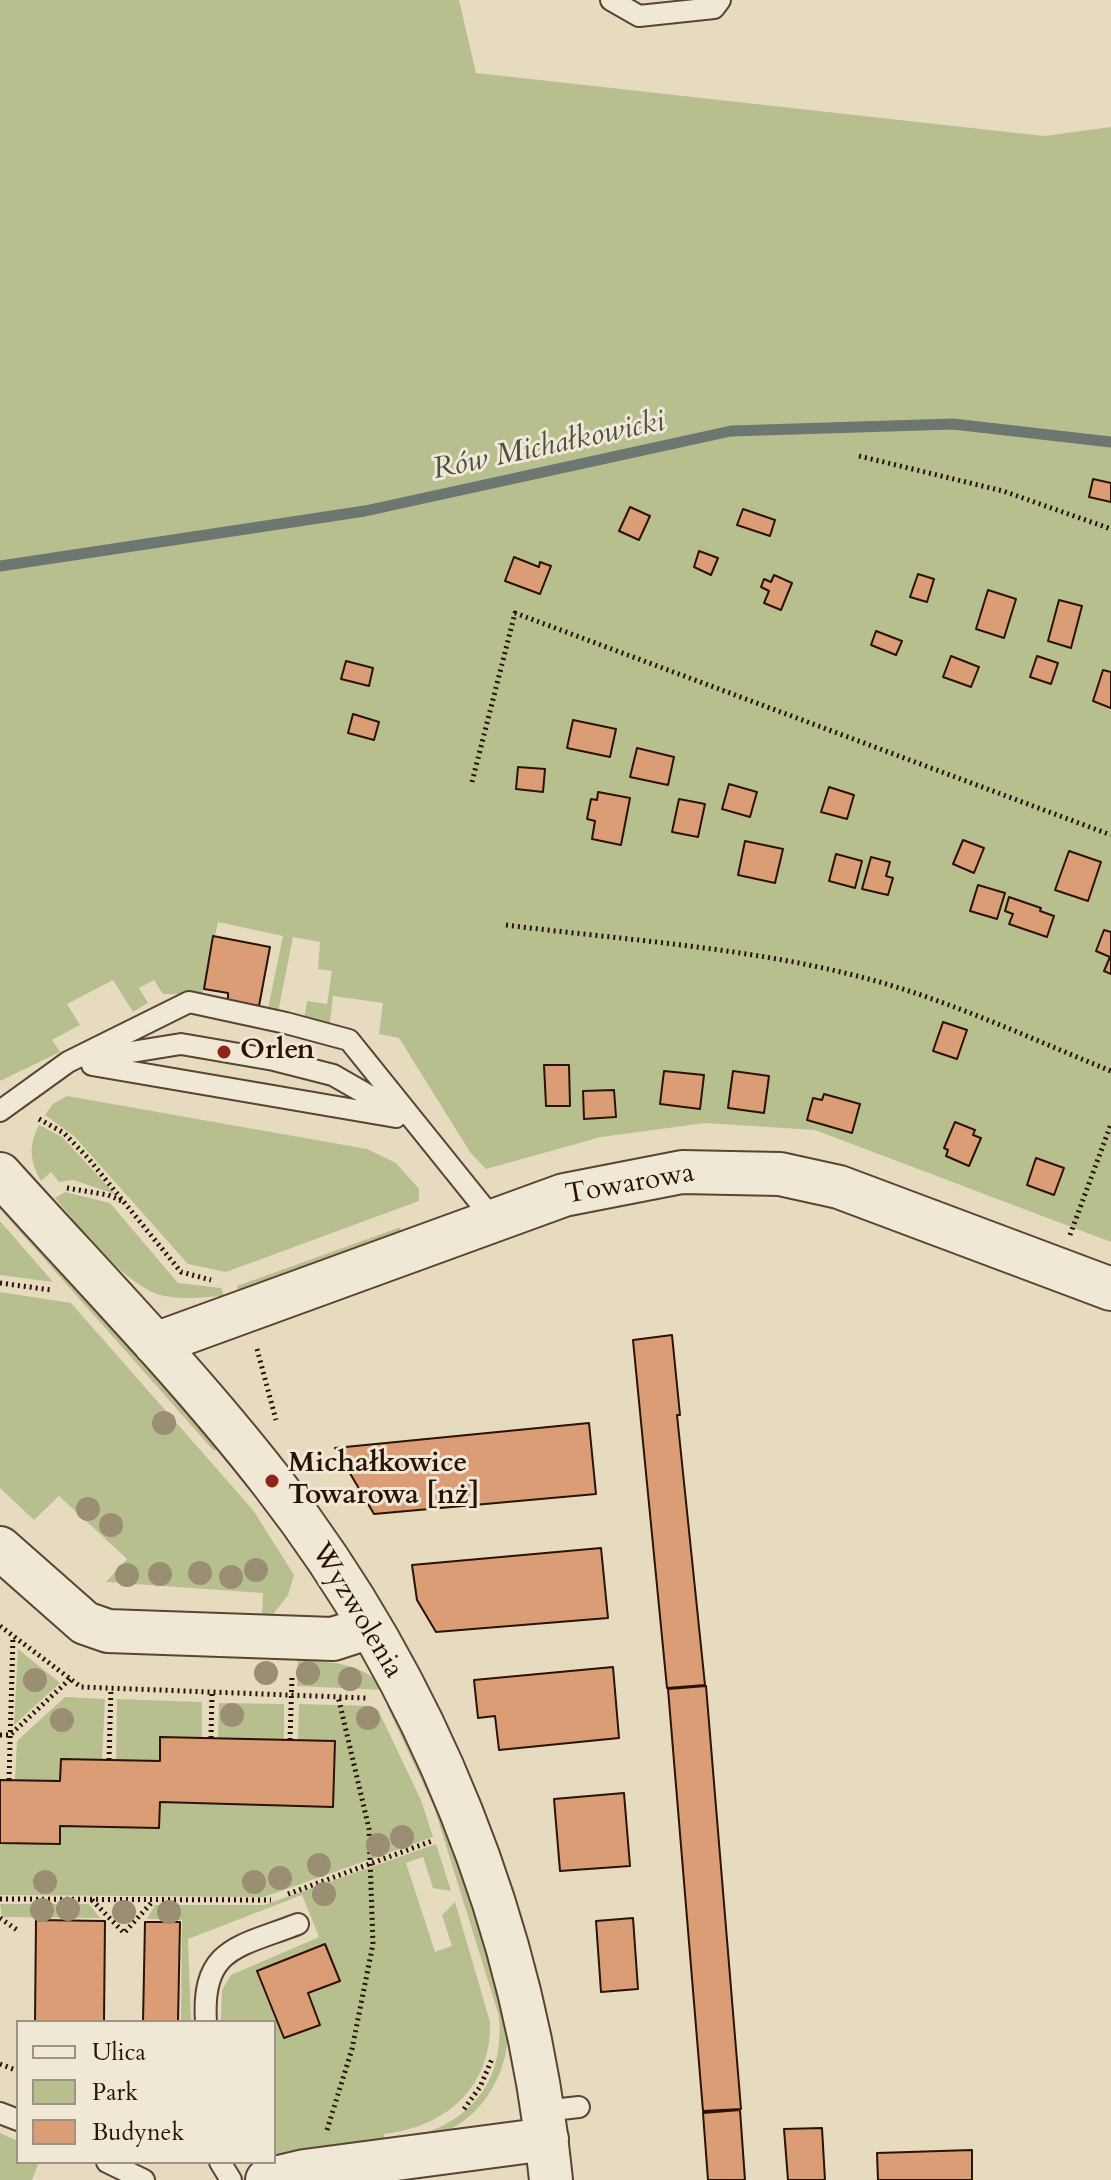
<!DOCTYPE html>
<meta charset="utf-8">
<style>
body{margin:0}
#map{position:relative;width:1111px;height:2180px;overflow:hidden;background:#e6dbbe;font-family:Cardo,serif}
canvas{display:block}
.legend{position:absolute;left:16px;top:2020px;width:260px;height:144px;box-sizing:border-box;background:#efe8d5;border:2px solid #a09282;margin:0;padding:10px 14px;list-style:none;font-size:24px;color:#2a1205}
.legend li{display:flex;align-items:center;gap:16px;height:40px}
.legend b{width:40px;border:2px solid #a09282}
</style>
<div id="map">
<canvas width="1111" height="2180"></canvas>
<ul class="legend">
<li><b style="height:10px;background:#efe8d5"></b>Ulica</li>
<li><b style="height:22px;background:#b8bf8f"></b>Park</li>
<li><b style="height:22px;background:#da9d76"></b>Budynek</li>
</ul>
</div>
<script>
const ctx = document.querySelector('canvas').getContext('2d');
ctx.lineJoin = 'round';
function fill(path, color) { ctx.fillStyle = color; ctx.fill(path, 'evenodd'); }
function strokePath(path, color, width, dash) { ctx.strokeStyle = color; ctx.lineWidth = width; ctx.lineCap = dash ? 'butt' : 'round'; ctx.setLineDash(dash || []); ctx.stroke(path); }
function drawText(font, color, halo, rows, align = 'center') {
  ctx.font = font + ' Cardo,serif'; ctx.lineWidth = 6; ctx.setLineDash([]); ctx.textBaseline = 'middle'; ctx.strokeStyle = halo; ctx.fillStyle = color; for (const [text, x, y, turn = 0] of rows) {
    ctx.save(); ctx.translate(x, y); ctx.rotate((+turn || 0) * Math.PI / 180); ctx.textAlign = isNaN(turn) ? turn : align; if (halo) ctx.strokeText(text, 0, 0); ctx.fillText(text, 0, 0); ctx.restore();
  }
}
const green = new Path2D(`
 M0,0H459L476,73L1044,136L1111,127V1242L815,1130L705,1123L601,1137L486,1169L470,1152L399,1038L379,1034L383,1003L333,996L330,1023L304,1020L307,1001L327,1004L332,971L318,969L320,942L293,937L278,1012L267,1013L283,936L218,922L201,1001L180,994H163L154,980L139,988L148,1003L133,1012L113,980L67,1004L80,1025L52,1040L60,1052L0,1081Z
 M67,1096L367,1149L396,1163L419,1189V1201L226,1272L188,1264L74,1136L45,1115L53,1104Z
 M39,1125L62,1137L115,1194L73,1180L59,1182L51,1172L41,1181C30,1161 28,1146 39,1125Z
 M65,1192L110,1203L178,1283L221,1288L224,1296C201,1297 172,1302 150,1291C113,1271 82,1230 55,1198Z
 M0,1197L218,1446L214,1451L0,1209Z
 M0,1221L53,1282L0,1275Z
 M401,1227L398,1237L239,1293L237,1286Z
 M0,1292L71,1303L253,1510L294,1575L288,1595L271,1617L262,1616L263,1593L106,1582L127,1559L59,1496L34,1520L0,1488Z
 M18,1649L60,1683L14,1725Z
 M298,1659C325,1662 368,1662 383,1690L297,1686Z
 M65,1697L105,1699L102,1760L61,1759L60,1781L15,1780L17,1741Z
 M117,1699L202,1702V1738L160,1737V1761L116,1760Z
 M219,1703L284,1704V1740L218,1738Z
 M299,1704L371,1706L378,1710L421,1800L433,1837L264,1897L0,1895V1843L59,1844L60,1826L159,1828L160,1802L333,1807L335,1742L298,1740Z
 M387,1706H393C422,1767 446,1829 468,1893C485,1938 503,1985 507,2034C509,2060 493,2094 475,2111C460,2126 442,2136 421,2135C478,2115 504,2076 499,2016L434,1807Z
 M436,1844L451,1891L433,1888L423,1857L406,1863L435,1952L452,1946L442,1915L455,1902L490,2022C492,2087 446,2127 384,2134V2142L274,2156V2022H221L222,1990L231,1975L319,1937L302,1895L188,1939L191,2022H181L182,1920L147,1919L155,1905H264ZM325,1944L339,1981L308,1993L320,2025L284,2038L258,1971Z
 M0,1904H89L100,1918L2,1917Z
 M0,2133L18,2141V2162H39L32,2180H0Z`);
const stream = new Path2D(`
 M0,566L365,511L731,431L953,424L1111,442`);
const building = new Path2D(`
 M1093,479L1111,483V502L1089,497Z
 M630,507L650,516L639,540L619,531Z
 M743,509L775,520L770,536L737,525Z
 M699,551L718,558L711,575L694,567Z
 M514,557L539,567L540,562L551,566L540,594L505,581Z
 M918,574L934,579L927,602L910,597Z
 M774,575L792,583L781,610L764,603L769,591L761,587L764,579L771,582Z
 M988,590L1016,599L1004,638L976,629Z
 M1059,600L1082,606L1071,648L1048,641Z
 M876,631L902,641L896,655L871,645Z
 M951,656L979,667L971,687L943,677Z
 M1037,656L1058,663L1051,684L1030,677Z
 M346,661L373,668L369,686L341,679Z
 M1103,670L1111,672V708L1093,701Z
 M353,714L379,722L374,740L348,733Z
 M573,720L616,729L610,757L567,748Z
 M637,748L674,757L668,785L630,777Z
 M518,767L545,769L543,792L516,789Z
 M729,784L757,792L750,817L722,809Z
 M829,787L854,795L847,819L821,812Z
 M598,792L630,798L621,845L592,839L595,821L587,819L591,799L597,800Z
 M679,799L705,804L698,837L672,832Z
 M963,840L984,848L974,873L953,864Z
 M745,841L783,849L775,883L738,875Z
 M1069,851L1101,862L1088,901L1055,890Z
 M836,854L862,861L855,888L829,881Z
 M871,857L890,862L886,876L893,878L888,895L862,889Z
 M978,885L1005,893L997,919L970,911Z
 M1009,897L1041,908L1040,911L1054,916L1047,937L1009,924L1013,914L1005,911Z
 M1104,930L1111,932V974L1104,971L1110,957L1096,951Z
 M213,936L270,947L259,1006L228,1000V993L204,989Z
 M943,1022L967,1030L957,1059L933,1051Z
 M544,1065H569L570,1106H546Z
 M664,1071L704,1075L700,1109L660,1104Z
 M733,1071L769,1076L764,1113L728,1108Z
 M614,1090L616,1117L584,1119L583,1091Z
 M824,1094L860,1104L852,1133L807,1120L813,1098L822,1100Z
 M955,1122L975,1130L973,1135L981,1138L969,1166L946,1156L948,1150L944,1148Z
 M1036,1158L1064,1168L1054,1195L1027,1185Z
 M672,1335L680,1415H677L705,1685L667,1688L633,1340Z
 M589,1423L596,1494L374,1514L335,1448Z
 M601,1548L608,1618L436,1632L417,1600L412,1565Z
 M613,1667L619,1738L499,1750L495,1716L478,1718L474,1680Z
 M706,1686L741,2109L703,2111L668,1689Z
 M160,1737L335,1741L333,1807L160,1802L159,1828L60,1826V1844L0,1843V1780L60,1781L61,1759L160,1761Z
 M624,1793L630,1866L560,1871L554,1799Z
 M633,1918L638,1989L601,1992L596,1921Z
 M36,1920L105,1921L104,2022H35Z
 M145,1922H180L178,2022H143Z
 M325,1944L340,1981L308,1993L320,2025L284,2038L257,1971Z
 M740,2110L745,2180H708L703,2113Z
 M822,2128L825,2180H788L784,2129Z
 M972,2150V2180H878L877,2153Z`);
const path = new Path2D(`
 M859,456L1003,491L1111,529
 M472,782L515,613L1111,835
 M506,925C624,940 745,947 861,977C947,999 1029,1038 1111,1071
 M39,1119L64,1133L88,1158L181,1272L211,1280
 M67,1188L108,1195L122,1201
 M1070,1235L1111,1124
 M0,1283L51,1290
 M257,1349L276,1420
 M0,1626L81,1687L366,1698
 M0,1735H10L70,1679
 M211,1738L212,1692
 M290,1740L292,1677
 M109,1760L111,1688
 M9,1780L13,1636
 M288,1894L432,1841
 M0,1899L271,1900
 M92,1900L124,1933L153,1901
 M0,1918L17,1930
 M0,2064L18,2071
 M464,2109L480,2087L492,2059
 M327,2130L352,2049L373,1944L369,1829L338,1696`);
const service = new Path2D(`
 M611,0L639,16L714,8L720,0
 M88,1059L181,1044L274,1060L333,1075L401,1114
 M92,1065L396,1117
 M0,1111L68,1062L189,1002L286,1023L349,1040L493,1219
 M206,2022C201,1947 239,1947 298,1924
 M543,2111L579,2107
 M0,2113L18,2120
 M107,2162L144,2180
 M220,2162L231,2180`);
const minor = new Path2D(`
 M0,1174C91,1275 188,1374 272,1482C428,1682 527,1928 551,2180
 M155,1344L564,1195L682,1172L780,1174L839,1187L1111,1289
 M0,1548L85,1623L108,1631L333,1639L370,1627
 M267,2180L305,2171L547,2139`);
const trees = [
 [164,1423],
 [88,1509],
 [111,1525],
 [256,1570],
 [200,1573],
 [160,1574],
 [127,1575],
 [231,1577],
 [266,1673],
 [308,1673],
 [350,1679],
 [35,1680],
 [232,1715],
 [368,1718],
 [62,1720],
 [402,1837],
 [378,1845],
 [319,1865],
 [280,1878],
 [45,1882],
 [254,1882],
 [324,1894],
 [68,1909],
 [42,1910],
 [124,1912],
 [169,1912]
];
const markers = [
 [224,1052,8,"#8f2418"],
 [272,1481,8,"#8f2418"]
];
const poiNames = [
 ["Orlen",240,1052],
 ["Michałkowice",288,1465],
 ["Towarowa [nż]",288,1497]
];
const streetNames = [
 ["Towarowa",630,1185,-10],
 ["Wyzwolenia",356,1611,59]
];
const waterNames = [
 ["Rów Michałkowicki",549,447,-12]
];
fill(green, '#b8bf8f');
strokePath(stream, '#6b7770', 11);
fill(building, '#da9d76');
strokePath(building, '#2a1205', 2);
strokePath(service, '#594433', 24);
strokePath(minor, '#594433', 46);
strokePath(path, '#2a1205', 5, [2, 4]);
strokePath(service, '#efe8d5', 20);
strokePath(minor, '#efe8d5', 42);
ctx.fillStyle = '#9a8e73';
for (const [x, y] of trees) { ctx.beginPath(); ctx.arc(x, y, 12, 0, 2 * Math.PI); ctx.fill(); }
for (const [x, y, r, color] of markers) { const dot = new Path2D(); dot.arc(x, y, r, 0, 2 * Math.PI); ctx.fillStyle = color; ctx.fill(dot); strokePath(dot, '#efe8d5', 3); }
drawText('bold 28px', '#2a1205', '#efe8d5', poiNames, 'left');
drawText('28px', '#2a1205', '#efe8d5', streetNames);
drawText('italic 30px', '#504d43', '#efe8d5', waterNames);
</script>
